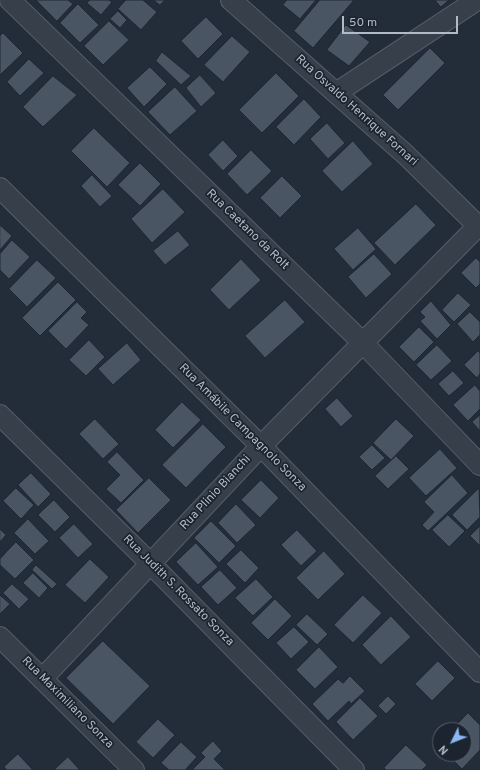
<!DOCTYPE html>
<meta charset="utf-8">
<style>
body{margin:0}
#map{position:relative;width:480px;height:770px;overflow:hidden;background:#232d39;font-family:Overpass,sans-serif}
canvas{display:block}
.north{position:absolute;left:432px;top:722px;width:40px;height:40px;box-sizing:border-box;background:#1c242f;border:1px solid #58606b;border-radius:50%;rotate:227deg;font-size:11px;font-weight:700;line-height:16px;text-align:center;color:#b2bac6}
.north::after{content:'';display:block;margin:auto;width:14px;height:18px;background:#8bb6f1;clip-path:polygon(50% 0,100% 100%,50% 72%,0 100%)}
.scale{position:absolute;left:342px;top:16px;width:116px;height:18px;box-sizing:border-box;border:2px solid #b2bac6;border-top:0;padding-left:5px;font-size:12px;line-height:14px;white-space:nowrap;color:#b2bac6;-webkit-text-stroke:3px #1c242f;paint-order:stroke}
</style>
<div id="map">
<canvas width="480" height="770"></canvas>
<div class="north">N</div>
<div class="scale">50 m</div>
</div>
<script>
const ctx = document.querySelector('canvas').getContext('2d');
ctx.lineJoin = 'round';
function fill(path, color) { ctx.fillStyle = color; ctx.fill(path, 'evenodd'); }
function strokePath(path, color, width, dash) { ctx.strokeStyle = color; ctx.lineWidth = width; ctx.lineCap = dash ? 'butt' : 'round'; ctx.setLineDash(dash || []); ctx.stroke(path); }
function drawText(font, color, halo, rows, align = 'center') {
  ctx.font = font + ' Overpass,sans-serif'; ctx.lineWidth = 3.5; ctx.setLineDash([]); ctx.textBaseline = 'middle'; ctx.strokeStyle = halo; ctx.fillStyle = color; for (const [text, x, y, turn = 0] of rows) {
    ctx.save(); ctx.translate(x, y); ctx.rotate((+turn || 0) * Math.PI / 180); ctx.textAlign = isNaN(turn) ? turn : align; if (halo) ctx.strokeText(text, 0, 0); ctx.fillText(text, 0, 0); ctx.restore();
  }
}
const building = new Path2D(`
 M36,0H68L73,4L57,21Z
 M90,0H109L112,2L101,15L87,3Z
 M126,0H143L157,12L141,30L118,9Z
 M154,0H165L160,5Z
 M287,0H316L300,19L283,5Z
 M320,0H354L313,48L294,31Z
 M435,0H449L441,7Z
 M78,4L99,25L80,43L60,23Z
 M118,11L127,20L120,28L110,19Z
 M206,17L223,34L198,59L181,41Z
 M109,21L129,40L103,65L84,46Z
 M346,25L370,42L349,66L327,50Z
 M3,33L23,53L0,75V36Z
 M232,36L250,52L223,82L204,65Z
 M430,48L445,63L398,110L383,95Z
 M162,52L191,76L181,85L156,61Z
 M29,59L44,73L20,96L7,82Z
 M150,67L167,84L144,107L127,88Z
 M276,73L299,96L262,133L239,110Z
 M200,75L216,93L201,107L186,88Z
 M53,76L77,95L43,127L23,107Z
 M175,87L197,111L170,135L148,112Z
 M304,99L321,117L294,145L276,127Z
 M327,123L345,143L328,159L310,139Z
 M94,128L130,163L107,187L71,151Z
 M223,140L238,156L223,171L208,155Z
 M353,141L373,164L342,192L322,171Z
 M251,150L272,171L247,195L227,174Z
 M140,163L161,184L140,206L118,185Z
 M92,175L112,196L100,207L81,186Z
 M282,176L302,196L280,218L260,198Z
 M163,189L185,212L152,243L131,219Z
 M416,204L436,225L395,265L374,243Z
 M0,225L12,236L0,250Z
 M358,228L376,249L353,270L334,249Z
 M178,231L190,245L165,265L153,251Z
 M12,240L30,257L9,279L0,270V254Z
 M374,254L392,274L366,298L348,277Z
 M476,258L480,262V284L476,288L461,273Z
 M241,259L261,280L229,310L210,290Z
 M37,260L56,278L27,307L9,289Z
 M58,282L76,300L40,336L22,318Z
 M458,293L471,305L454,322L442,310Z
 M285,300L305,322L265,358L245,336Z
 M431,301L451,325L437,339L420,321L425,317L420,312Z
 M77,302L87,312L81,318L89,325L66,349L48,331Z
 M470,312L480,322V335L473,342L457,324Z
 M419,327L434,342L414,362L399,347Z
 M89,340L105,357L86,376L69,360Z
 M127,343L141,360L113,385L98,369Z
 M437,345L452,361L431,380L416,365Z
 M478,351L480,353V374L477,378L464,365Z
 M453,371L464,383L449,396L438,384Z
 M475,385L480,391V409L468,421L453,405Z
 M337,398L353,416L341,427L325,409Z
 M182,402L201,420L173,448L155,430Z
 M480,415V431L472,422Z
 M95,419L119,444L103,459L79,434Z
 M396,419L414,436L391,460L373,443Z
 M203,424L226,447L186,488L162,465Z
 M372,445L385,458L372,470L359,457Z
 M440,449L457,468L426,496L409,478Z
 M117,452L144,480L121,503L106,489L120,475L107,462Z
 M396,456L409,469L388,489L375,476Z
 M31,473L51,494L38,507L18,485Z
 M452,475L468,493L428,531L422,525L434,512L424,502Z
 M149,478L171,500L138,533L116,510Z
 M261,480L279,498L260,518L241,500Z
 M16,488L34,505L21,519L3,501Z
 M479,488L480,517L467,530L452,515Z
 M54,500L70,517L55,532L38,515Z
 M236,504L256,525L237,543L218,523Z
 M448,515L465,531L449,547L432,530Z
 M28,519L49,541L35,554L14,533Z
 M211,521L236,546L219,563L194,538Z
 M74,524L93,544L78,558L59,538Z
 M480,526V546L470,536Z
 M0,529L6,535L0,542Z
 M297,530L317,551L301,566L281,545Z
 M16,542L34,560L15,579L0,565V559Z
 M196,543L218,567L198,585L176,562Z
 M241,550L259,568L245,583L226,564Z
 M324,551L345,574L318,600L296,578Z
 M90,559L109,577L85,603L65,585Z
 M36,565L57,584L52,589L32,570Z
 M220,570L237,588L218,605L201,587Z
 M33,573L48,588L39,598L23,583Z
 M256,579L273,597L253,616L235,598Z
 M12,584L29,599L19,609L3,593Z
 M0,595L10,604L0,614Z
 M363,595L382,613L353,643L334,625Z
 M275,599L292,616L268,640L251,623Z
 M307,614L328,634L317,645L296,625Z
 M391,616L411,637L381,665L362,645Z
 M294,627L309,642L291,659L276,643Z
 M103,641L150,686L113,724L66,678Z
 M319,647L338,667L315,689L296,670Z
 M438,661L455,678L432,701L415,684Z
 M350,676L365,691L351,704L349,701L328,721L312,704L338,679L343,683Z
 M388,696L396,704L386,714L378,706Z
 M360,698L378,716L353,740L336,722Z
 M468,713L480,725V750L462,769L447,754H464V730H452Z
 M158,719L175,735L153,758L136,742Z
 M213,741L222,751L214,759L225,770H192L205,757L201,753Z
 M181,742L197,757L185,770H169L161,763Z
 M406,745L427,765L422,770H386L384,768Z
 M18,754L33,770H7L4,767Z
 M68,757L80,770H54Z`);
const minor = new Path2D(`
 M10,0L362,342L480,465
 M231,0L406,155L480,228
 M336,93L477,0
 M0,188L261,446L480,672
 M0,415L150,563L354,770
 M0,637L134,770
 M42,679L261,446L478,226`);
const streetNames = [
 ["Rua Osvaldo Henrique Fornari",356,111,42],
 ["Rua Caetano da Rolt",247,230,44],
 ["Rua Amábile Campagnolo Sonza",242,428,45],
 ["Rua Plinio Bianchi",216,493,-47],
 ["Rua Judith S. Rossato Sonza",178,591,45],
 ["Rua Maximiliano Sonza",67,703,45]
];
fill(building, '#4a5563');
strokePath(building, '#1e2631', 1);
strokePath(minor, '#555d68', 22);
strokePath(minor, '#373f4a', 20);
drawText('12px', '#b2bac6', '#1c242f', streetNames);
</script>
